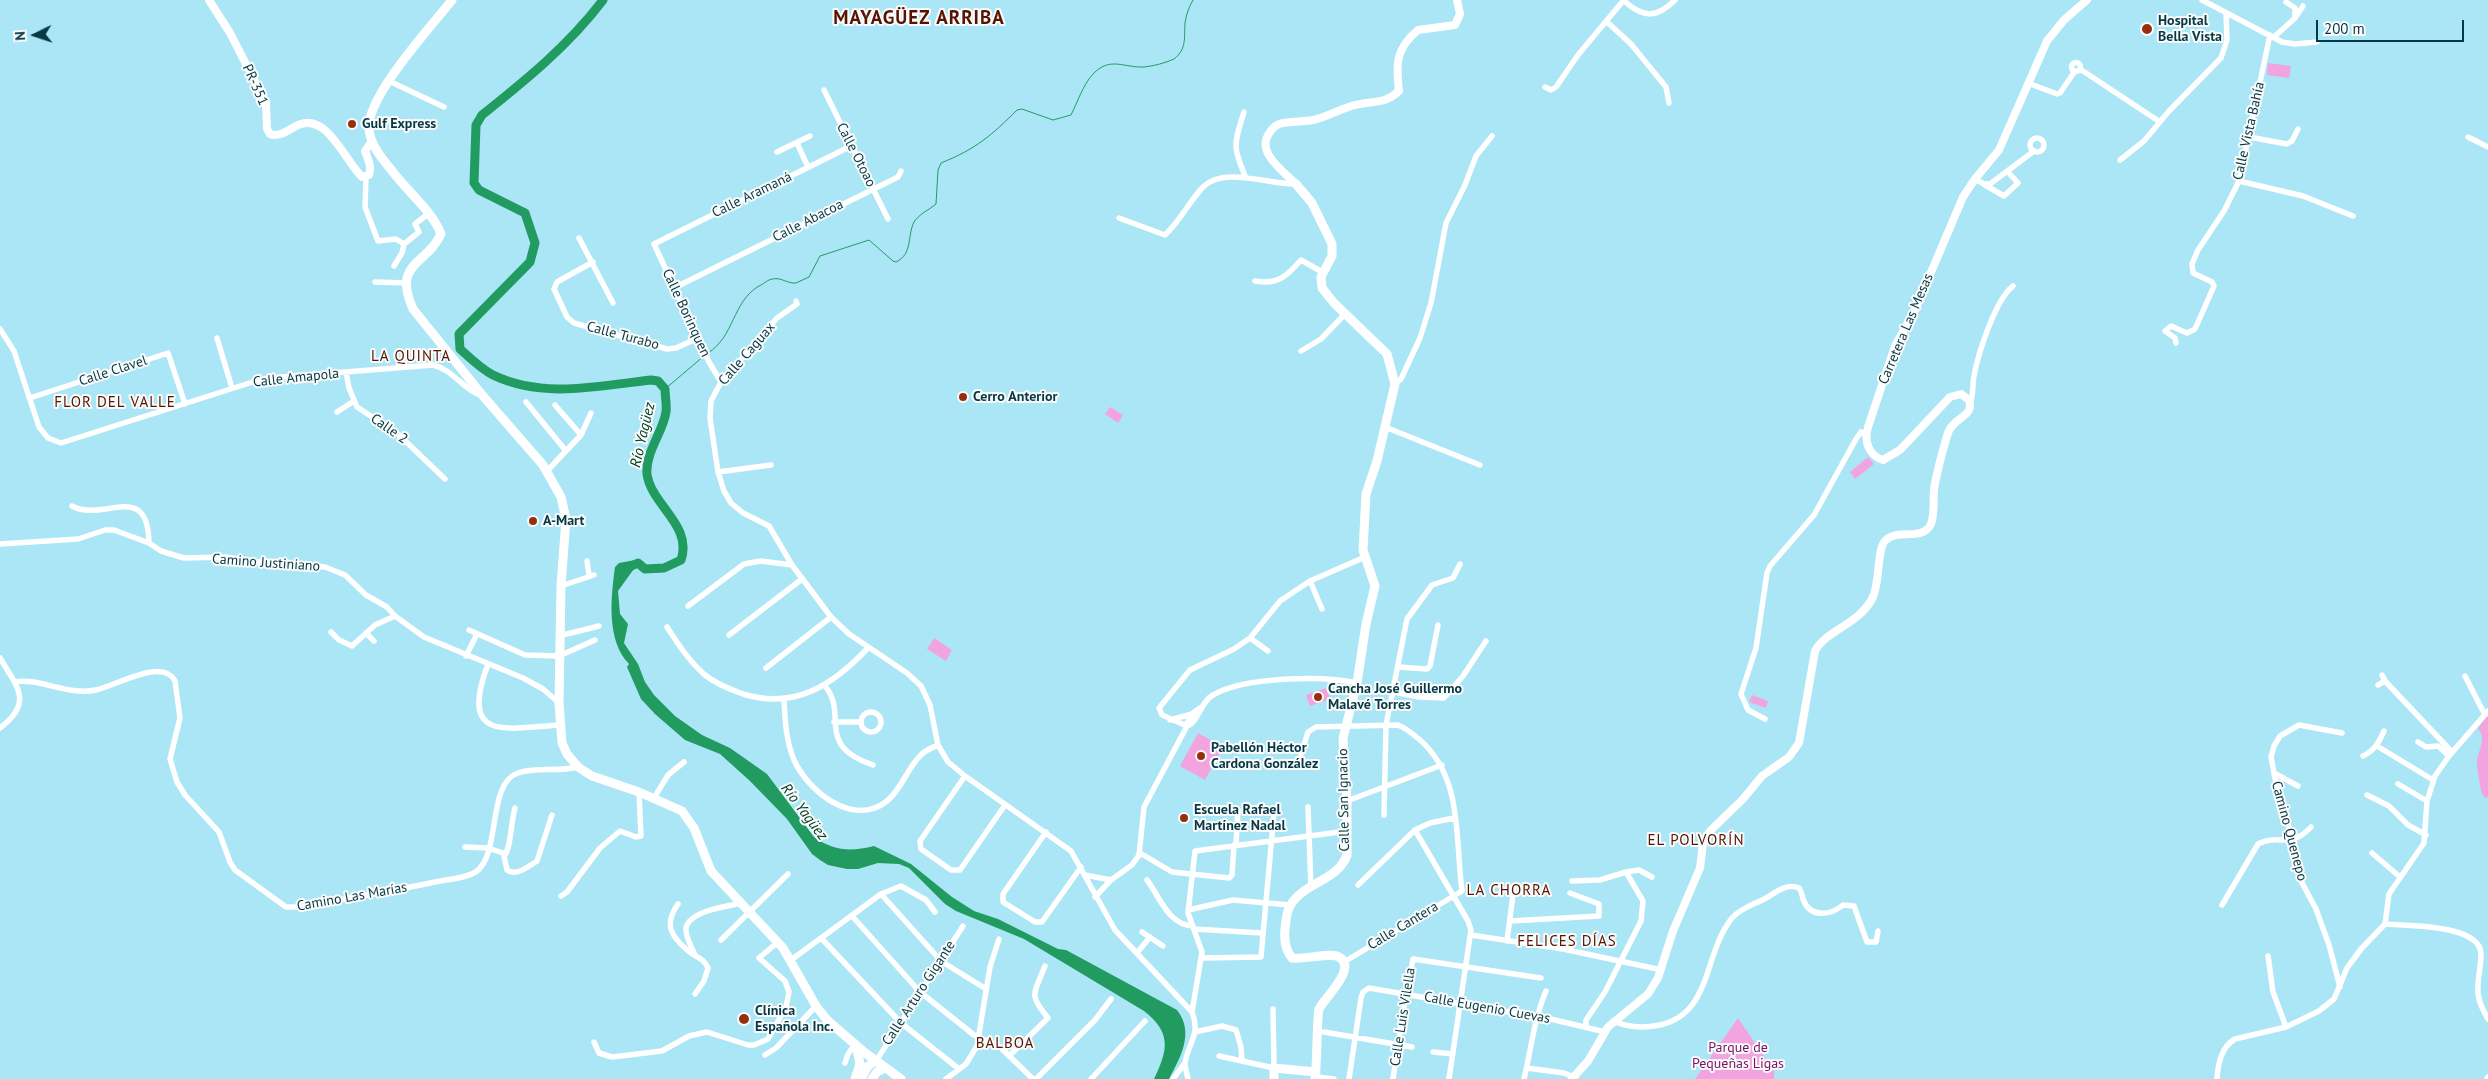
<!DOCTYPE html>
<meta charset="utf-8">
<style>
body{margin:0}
#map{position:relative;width:2488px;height:1079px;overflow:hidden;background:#aae6f6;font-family:"PT Sans",sans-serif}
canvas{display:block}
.north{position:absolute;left:10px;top:10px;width:50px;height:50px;-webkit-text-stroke:4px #fbfbfb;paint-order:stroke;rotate:266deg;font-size:14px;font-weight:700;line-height:20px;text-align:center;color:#063945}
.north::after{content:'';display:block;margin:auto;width:18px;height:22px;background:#063945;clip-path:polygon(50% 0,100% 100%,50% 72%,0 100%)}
.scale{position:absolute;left:2316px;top:20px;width:148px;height:22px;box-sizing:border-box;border:2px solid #063945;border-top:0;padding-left:6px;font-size:15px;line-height:18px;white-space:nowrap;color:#063945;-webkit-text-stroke:4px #fbfbfb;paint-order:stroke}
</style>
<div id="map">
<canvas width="2488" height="1079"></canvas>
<div class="north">N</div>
<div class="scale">200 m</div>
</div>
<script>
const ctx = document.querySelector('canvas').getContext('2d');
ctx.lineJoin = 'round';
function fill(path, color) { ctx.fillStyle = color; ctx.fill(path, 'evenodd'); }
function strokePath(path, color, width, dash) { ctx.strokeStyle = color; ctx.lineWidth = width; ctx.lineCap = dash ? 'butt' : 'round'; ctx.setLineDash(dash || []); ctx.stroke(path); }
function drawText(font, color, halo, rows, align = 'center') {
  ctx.font = font + ' "PT Sans",sans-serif'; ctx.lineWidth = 4; ctx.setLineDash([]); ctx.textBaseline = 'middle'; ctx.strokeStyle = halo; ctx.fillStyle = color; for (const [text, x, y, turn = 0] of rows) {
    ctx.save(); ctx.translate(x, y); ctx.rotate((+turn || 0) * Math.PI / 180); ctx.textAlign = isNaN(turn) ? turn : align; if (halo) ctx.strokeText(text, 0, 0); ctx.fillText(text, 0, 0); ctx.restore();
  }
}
const green = new Path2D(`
 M2268,63L2291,66L2289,78L2267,75Z
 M1110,407L1123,415L1118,423L1105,414Z
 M1868,457L1874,464L1855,479L1850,472Z
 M934,638L952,650L946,661L927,649Z
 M1326,688L1330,699L1310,706L1306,695Z
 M1752,695L1768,701L1766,708L1749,702Z
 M2488,715V797L2485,798L2482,794C2480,784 2477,772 2477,762C2478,749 2487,741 2478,728Z
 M1198,733L1223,747L1205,780L1180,766Z
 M1738,1018L1774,1071V1079H1695Z`);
const water = new Path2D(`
 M635,560L638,563L636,566L618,591L620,614L628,624L624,643L638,664L645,682L654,695L675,716L702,735L730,748L767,774L814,837C834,851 850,852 874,846L911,864L952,897L974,911L998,919L1058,949L1066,950L1177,1010C1195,1033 1180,1058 1169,1079H1154C1168,1050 1172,1033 1144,1011L1024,939L956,911L945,904L909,868L899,864L878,863L858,869H847L828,865L820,860L812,854L787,819L750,781L720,754L685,740L655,714L641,699L627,667L629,664C606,640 611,597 615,567L619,563Z`);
const stream = new Path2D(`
 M708,353C735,336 732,302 759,286C764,284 768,279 773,279C781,277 788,284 796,283L809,277L820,256L869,240L893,261L896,262C913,254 907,236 914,222C919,214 929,210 936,204L938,170L941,163C976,149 992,135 1017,110L1022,109L1053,120L1071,115C1078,101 1083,85 1093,74C1110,56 1124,68 1144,67C1154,66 1165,63 1174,59C1187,49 1184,37 1185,23C1186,15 1189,7 1193,0
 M665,389L704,356`);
const river = new Path2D(`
 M603,0C569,45 526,80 482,115L476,125L474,183L479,190L525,213L535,243L530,262L459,334L460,349C470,358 481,369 493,375C543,399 598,386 651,380L658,381L665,389C665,396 667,405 666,412C663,432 645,453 647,474C651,505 693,525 681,560L664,568L645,569L638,563L627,568`);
const street = new Path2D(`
 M1623,0C1643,18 1656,19 1675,0
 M2202,0L2282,42L2295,44L2317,42
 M2286,2L2295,8V18
 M1606,21L1631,44L1666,87L1669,103
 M2274,37L2295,18L2303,6
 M2071.5 67a4.5 4.5 0 1 1 9 0a4.5 4.5 0 1 1-9 0Z
 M2080,69L2160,122
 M389,81L444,107
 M2028,83L2057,94L2060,93L2075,71
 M1545,87L1551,90L1556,87L1578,55L1623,1
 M824,90L888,219
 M1244,112C1234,144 1232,146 1246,178
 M2249,137L2287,144L2292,141L2298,129
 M2468,137L2488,147
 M2030 145a7 7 0 1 1 14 0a7 7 0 1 1-14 0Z
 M797,143L808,167
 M777,152L810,136
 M2120,160L2144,141L2169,111L2221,58L2227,40L2226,13
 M366,177L365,207L378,241L396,239L404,244
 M1975,179L1984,184H1990L2034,151
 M2239,181L2303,196L2353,216
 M1985,185L2004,196L2018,183L2008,172
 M1119,218L1165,235C1180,221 1189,202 1203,187C1224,166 1270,185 1296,184
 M579,238L613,303
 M593,262L557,282L554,289L567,317L574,323L667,349L676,348L698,338
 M394,266L402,253L404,244L419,232L415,224L428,214
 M1255,281C1278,285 1287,276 1301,260L1322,272
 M375,282L407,283
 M674,288L898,177L901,171
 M796,301L797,304L777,318L721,382L711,401L710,418L718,472L724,491L731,503L743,513L769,526L792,565L831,617L849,634L907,673L921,686L930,705L938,745L948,762L965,776L1071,851L1115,930L1192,1012C1201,1035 1188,1043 1185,1063C1185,1068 1187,1074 1188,1079
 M0,329L14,351L39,427L48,438L61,443L259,380L270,378L433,365C454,370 463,390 483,396
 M217,338L232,388
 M2176,343L2175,338L2165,331L2171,326L2187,333L2195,329L2214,286L2212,282L2193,273L2192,264L2198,250L2224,211L2239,181L2270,35
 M1301,351L1321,339L1345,314
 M346,372L349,388L357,407L398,434L445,479
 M721,382L709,362L654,244L851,146
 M1395,384L1401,379L1420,338L1431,303L1446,223L1465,185L1476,156L1492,136
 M30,398L168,353L185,404
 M526,402L566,451
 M1970,403C1974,395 1972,385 1974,376C1978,354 1995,300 2013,286
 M555,405L581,435
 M337,412L354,401
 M1385,427L1480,465
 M547,471L581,435L591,413
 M718,472L771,465
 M72,506C103,523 148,479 149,543
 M0,544L78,539L105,530H114L149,543L161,551L184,558L226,557L249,561L325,567L345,575L366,595L387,607L395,616L424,637L523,678L543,689L559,703
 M587,561L589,575
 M1310,581L1322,609
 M561,586L594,575
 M688,606L744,564L761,561L792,565
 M667,627C678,644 689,661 705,675C716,684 729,689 743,694C795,710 833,685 868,648
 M469,630L525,655L559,656L595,640
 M331,632L339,640L352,646L375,625L395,616
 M366,633L374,641
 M729,635L802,579
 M559,636L599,626
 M1250,638L1268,651
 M466,656L477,634
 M0,658C17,687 34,702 0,728
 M488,664C459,741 503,729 559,725
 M1398,667L1427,669L1430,666L1438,625
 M766,668L831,617
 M2465,676L2485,715
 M2385,681L2452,752
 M15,682C37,677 68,696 96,690C115,686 163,657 175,681L180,718L170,759L177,782L185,795L219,832L230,862L235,870L286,907H298C345,899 393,891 440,881C451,879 468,878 477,871C501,852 487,783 518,773C534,767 559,772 578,767
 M824,685C850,713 813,745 873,765
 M2378,685L2385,681L2382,675
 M1394,692L1419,697L1444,698L1463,676L1486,641
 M784,700C785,720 786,741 794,760C808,791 853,828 887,801C902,789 907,768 921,755C925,750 932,748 938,745
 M861 722a10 10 0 1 1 20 0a10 10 0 1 1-20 0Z
 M1765,719L1748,710L1741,694L1756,648L1767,573L1770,566L1814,515L1856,439L1861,432L1867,436
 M1170,720L1192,714
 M834,722H861
 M1187,726L1162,715L1159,708L1190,670L1234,649L1250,638L1280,601L1310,581L1365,557
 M1187,726C1199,722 1200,702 1213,695C1244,677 1322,675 1357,683
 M2418,742L2426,747L2438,746L2449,756
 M2377,746L2433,780
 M1301,754L1308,732L1316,727L1398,725C1406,728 1413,734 1420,740C1463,778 1455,837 1462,891L1344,962
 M2363,756C2375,750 2379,742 2384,731
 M2274,773L2298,786
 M965,776L920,841L921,849L951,870H960L1005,805
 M2398,784L2427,801
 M2367,795L2389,806L2408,825L2426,835
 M654,798L668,775L684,762
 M1347,801L1442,765
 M1308,807L1311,888
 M1384,815L1386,725L1407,619L1432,585L1453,578L1460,564
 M1415,830L1468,921L1471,930L1449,1079
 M1046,832L1003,894V902L1035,922H1042L1081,867
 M1236,844L1238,810
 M465,847L488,848L503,853L504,856
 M1140,853L1172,872L1229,878L1232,875L1234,845
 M2372,853L2400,877
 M504,856L507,870C516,877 529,866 537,861L552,815
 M504,856C511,850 511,820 515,808
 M1626,872L1639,870L1652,877
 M1085,875L1111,880
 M1147,880C1160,897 1168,925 1193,926
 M1572,881L1600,880L1626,872L1643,901L1641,921L1605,992L1586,1020V1026
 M1358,885L1415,830L1430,823L1454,818
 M881,894L941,961L986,989
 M561,896L567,892L600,848L620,831L636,837L641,836L639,792
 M1095,897L1111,880L1132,865L1139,855L1144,807L1187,726V723L1193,713L1200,708
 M678,904C664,924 670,935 687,950C695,957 704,958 708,968L704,981L695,994
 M2222,905L2258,844C2278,833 2290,850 2311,827
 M1188,910L1233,900L1290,905
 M852,916L920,992L974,1035L1000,1047L1033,1079
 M1510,921L1599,916V904L1570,893
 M2385,924C2407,926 2482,924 2481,955C2480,983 2471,991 2488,1019
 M1194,929L1262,933
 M1142,932L1163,946
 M1471,935L1563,949L1662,970
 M822,939L901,1023L959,1069
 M721,940L788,874
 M1507,941L1514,887
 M1137,953L1150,937
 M695,955C692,948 685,936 686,928C689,911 728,906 742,903
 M2268,956L2273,992L2286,1027
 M1202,958L1261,957L1274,813
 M791,960L881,894L901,886L926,900L935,912
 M2340,987L2329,945L2316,909L2300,879L2294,840L2280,803L2274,773L2271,757L2274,746L2280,736L2299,725L2342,733
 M1192,1012L1202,952L1188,913L1195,851L1347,831
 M1613,1021C1628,1027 1639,1028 1654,1026C1713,1018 1702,955 1732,918C1742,907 1756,904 1768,897C1777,891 1788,883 1799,888C1802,892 1802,895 1803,899C1810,919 1831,915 1843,905L1854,906L1867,942H1876L1878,931
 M1195,1032L1222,1026L1236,1030L1241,1047L1242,1061
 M1324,1032L1412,1047
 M594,1042L599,1053L612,1057L662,1051L689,1036L707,1032L748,1045H754L768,1039L786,1007L789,992L785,981L759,958L778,942
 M1433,1052L1453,1054
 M765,1055L776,1048L816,1006
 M1009,1056L1048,1018C1028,994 1034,994 1045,966
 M1219,1056L1274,1068L1273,1009
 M876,1061L963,926
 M845,1063L848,1054L855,1044
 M1527,1068L1564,1073L1574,1077
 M1316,1077L1334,1079
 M946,1079L966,1064L977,1046L990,967L999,939
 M1036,1079L1095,1020L1111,999
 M1091,1079L1145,1021
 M1173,1079L1185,1063
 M1349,1079L1361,998L1363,992L1369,988L1555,1020L1605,1032
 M1393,1079L1406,994L1413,959L1541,978
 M1524,1079C1531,1050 1534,1019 1546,991
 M2217,1079C2218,1064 2221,1047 2235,1039L2286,1027L2319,1011L2334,999L2347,968L2361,949L2385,924L2389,894L2424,843L2427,801L2435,776L2449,756L2488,711
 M2487,1079L2488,1077`);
const secondary = new Path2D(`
 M209,0L230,33L266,103L267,129L270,134C280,138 289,129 298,125C327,112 345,161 362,177L369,175C372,166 368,160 365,151L372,141
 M1296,184C1285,173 1257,153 1268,135C1271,130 1274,126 1279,124C1289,121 1303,122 1313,120C1329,117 1344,106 1360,104C1377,101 1386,103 1399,91C1396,65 1395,49 1418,30L1455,25L1460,14L1457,0
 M1572,1079L1588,1061L1608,1027L1648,994L1658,978L1673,931L1700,868L1703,843L1710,831L1743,799L1762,776L1789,757L1799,743L1815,651C1825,631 1858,625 1872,599C1881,582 1876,548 1886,540C1899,528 1922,542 1931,524C1935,513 1933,500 1934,489C1937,471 1942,453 1947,436C1952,416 1975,418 1969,400L1961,394L1950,397L1900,450L1883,460C1868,455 1864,441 1868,427L1895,346L1915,310L1963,197L1975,179L1999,150L2047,41L2064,20L2087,0`);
const primary = new Path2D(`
 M452,0C431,27 366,97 369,129C370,145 383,160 393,172C408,192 432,211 441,234C427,265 392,262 413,309L483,396L543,465L561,497L566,519L561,586L559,703L562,743L567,754L578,767L592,776L639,792L682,811L694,828L711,871L783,948L816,1006L827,1020L864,1052L901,1079
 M1296,184L1312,203L1332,244V256L1321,277L1322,288L1334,303L1387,354L1395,384L1377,461L1366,494L1363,550L1375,586L1366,624L1357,683L1343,738L1347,801V855C1338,881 1302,883 1290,906C1286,913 1286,922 1285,929C1284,940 1285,950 1292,958C1303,960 1331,952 1339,957C1358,968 1325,997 1319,1009C1317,1015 1317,1067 1315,1079
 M855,1079L860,1064L856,1045
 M861,1079L868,1066L876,1061
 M872,1079L877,1072L885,1068
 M1274,1079V1068L1316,1072`);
const markers = [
 [2147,29,6,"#962f0e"],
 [352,124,5,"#962f0e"],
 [963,397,5,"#962f0e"],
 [533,521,5,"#962f0e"],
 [1318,697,5,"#962f0e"],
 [1201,756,5,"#962f0e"],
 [1184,818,5,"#962f0e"],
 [744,1019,6,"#962f0e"]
];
const poiNames = [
 ["Hospital",2158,21],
 ["Bella Vista",2158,37],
 ["Gulf Express",362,124],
 ["Cerro Anterior",973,397],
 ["A-Mart",543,521],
 ["Cancha José Guillermo",1328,689],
 ["Malavé Torres",1328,705],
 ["Pabellón Héctor",1211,748],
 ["Cardona González",1211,764],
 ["Escuela Rafael",1194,810],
 ["Martínez Nadal",1194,826],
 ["Clínica",755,1011],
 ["Española Inc.",755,1027]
];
const streetNames = [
 ["PR-351",255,85,66],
 ["Calle Vista Bahía",2249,131,-77],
 ["Calle Otoao",856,155,63],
 ["Calle Aramaná",752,195,-26],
 ["Calle Abacoa",808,221,-27],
 ["Calle Borinquen",686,313,65],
 ["Carretera Las Mesas",1906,329,-67],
 ["Calle Turabo",623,336,15],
 ["Calle Caguax",747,354,-49],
 ["Calle Clavel",113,371,-18],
 ["Calle Amapola",296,378,-6],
 ["Calle 2",389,429,35],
 ["Camino Justiniano",266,563,4],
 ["Calle San Ignacio",1344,800,-91],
 ["Camino Quenepo",2289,831,75],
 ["Camino Las Marías",352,897,-10],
 ["Calle Cantera",1403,926,-31],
 ["Calle Arturo Gigante",919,993,-57],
 ["Calle Eugenio Cuevas",1487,1008,10],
 ["Calle Luis Vilella",1403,1017,-81]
];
const parkNames = [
 ["Parque de",1738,1048],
 ["Pequeñas Ligas",1738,1064]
];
const neighbourhoodNames = [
 ["LA QUINTA",411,357],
 ["FLOR DEL VALLE",115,403],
 ["EL POLVORÍN",1696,841],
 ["LA CHORRA",1509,891],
 ["FELICES DÍAS",1567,942],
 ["BALBOA",1005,1044]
];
const waterNames = [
 ["Río Yagüez",643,435,-77],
 ["Río Yagüez",804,812,53]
];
const districtNames = [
 ["MAYAGÜEZ ARRIBA",919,19]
];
fill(green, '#f2a4de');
fill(water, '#229b61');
strokePath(stream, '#229b61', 1);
strokePath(river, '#229b61', 9);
strokePath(street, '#fff', 5.5);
strokePath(secondary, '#fff', 8);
strokePath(primary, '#fff', 9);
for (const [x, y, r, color] of markers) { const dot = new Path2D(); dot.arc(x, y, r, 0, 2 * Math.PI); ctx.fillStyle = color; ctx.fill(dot); strokePath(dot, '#fbfbfb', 2); }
drawText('bold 14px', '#063945', '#fbfbfb', poiNames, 'left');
drawText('14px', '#063945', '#fbfbfb', streetNames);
drawText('14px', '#781467', '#fbfbfb', parkNames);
ctx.letterSpacing = '1px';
drawText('15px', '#561502', '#fbfbfb', neighbourhoodNames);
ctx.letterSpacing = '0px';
drawText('italic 15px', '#004124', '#fbfbfb', waterNames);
ctx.letterSpacing = '1px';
drawText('bold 19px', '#561502', '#fbfbfb', districtNames);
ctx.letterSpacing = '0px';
</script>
